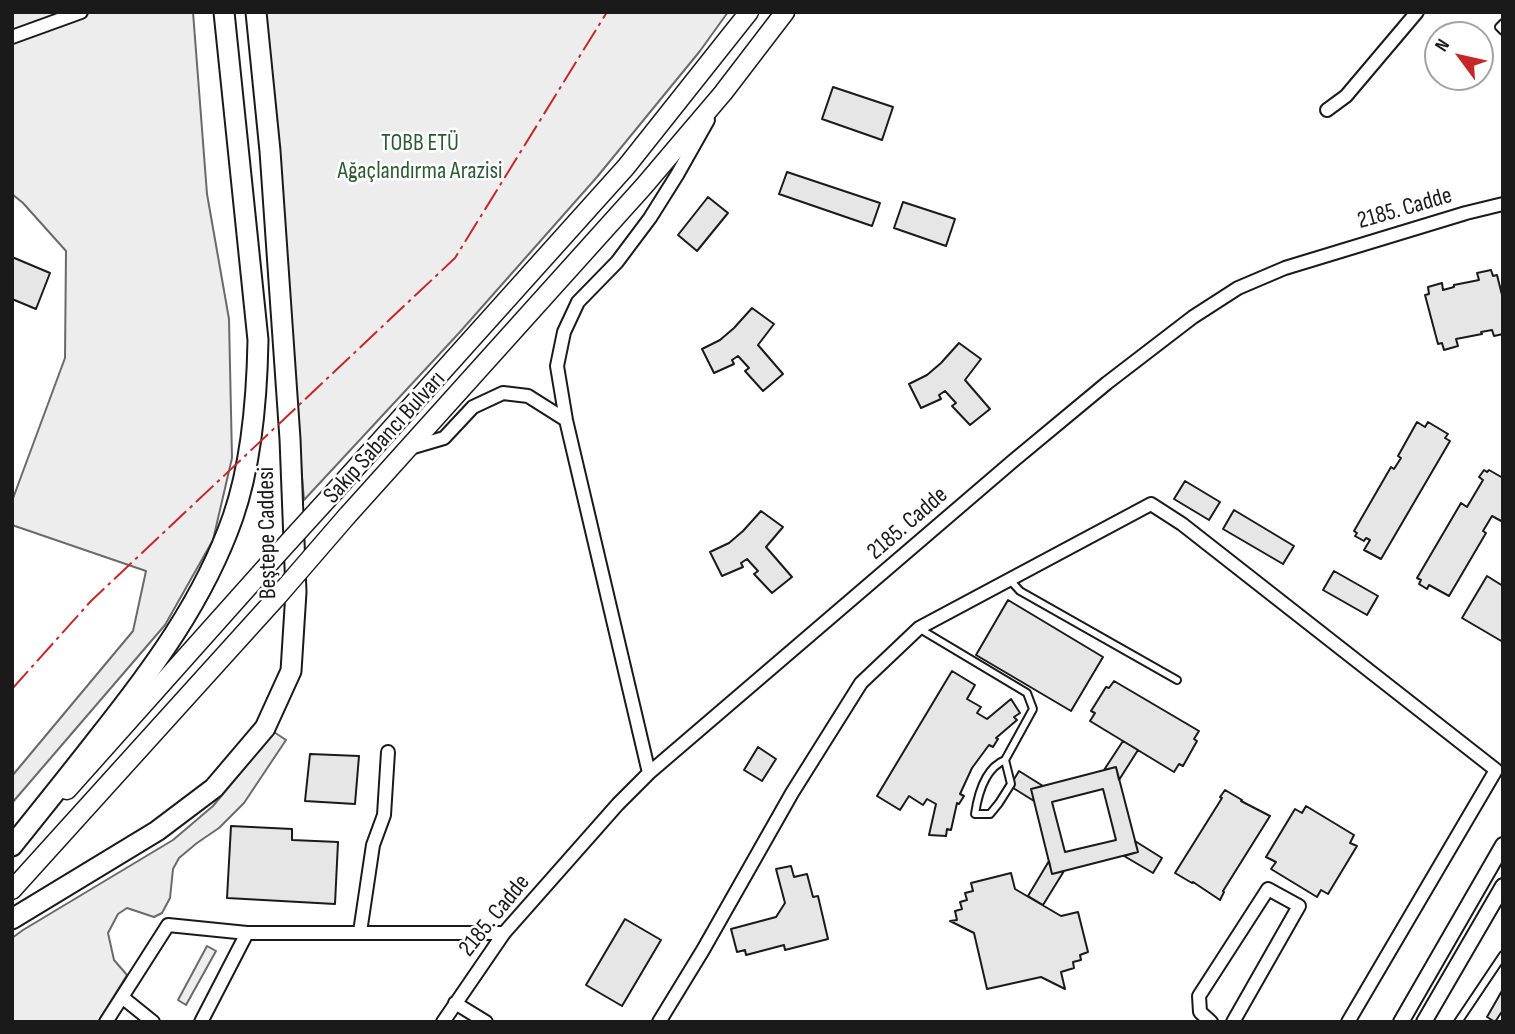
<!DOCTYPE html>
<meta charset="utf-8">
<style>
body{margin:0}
#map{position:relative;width:1515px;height:1034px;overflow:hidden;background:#fff;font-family:"Sofia Sans Condensed",sans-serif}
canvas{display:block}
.frame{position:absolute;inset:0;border:14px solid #1a1a1a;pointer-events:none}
.north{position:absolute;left:1424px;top:21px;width:70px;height:70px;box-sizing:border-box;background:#fff;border:2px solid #a3a3a3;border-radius:50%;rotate:303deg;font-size:19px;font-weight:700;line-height:28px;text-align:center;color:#1a1a1a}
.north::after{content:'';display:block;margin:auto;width:24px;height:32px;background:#c62828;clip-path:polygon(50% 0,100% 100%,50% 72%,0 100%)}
</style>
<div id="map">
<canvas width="1515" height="1034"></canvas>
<div class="frame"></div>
<div class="north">N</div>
</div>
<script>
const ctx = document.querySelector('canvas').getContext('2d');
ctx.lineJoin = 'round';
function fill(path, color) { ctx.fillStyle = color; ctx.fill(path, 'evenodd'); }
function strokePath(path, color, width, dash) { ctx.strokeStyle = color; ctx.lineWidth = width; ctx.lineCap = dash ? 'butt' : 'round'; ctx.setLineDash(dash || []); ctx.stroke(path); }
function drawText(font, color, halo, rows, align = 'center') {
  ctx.font = font + ' "Sofia Sans Condensed",sans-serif'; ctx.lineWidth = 5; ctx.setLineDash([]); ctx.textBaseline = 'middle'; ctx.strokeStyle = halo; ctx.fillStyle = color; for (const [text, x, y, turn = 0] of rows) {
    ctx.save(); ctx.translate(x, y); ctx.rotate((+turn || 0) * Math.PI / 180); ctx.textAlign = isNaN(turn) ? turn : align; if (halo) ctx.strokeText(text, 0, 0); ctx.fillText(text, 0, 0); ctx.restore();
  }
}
const built = new Path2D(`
 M12,12H193L207,194L229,319L232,458L213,540L165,625L12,803V776L133,631L146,571L12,525V501L65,358L66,251L23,203L12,194Z
 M262,12H728L700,51L597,177L459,333L304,500Z
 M274,732L286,740L244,803L219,828L197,843L179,858L173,869L170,898L162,913L154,917L127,908L118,914L108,933L114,960L127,975L98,1022H12V938L23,930L173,840L213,806Z
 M207,946L216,951L186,1005L178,1000Z`);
const building = new Path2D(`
 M833,87L893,107L882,140L822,119Z
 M787,172L880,203L872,226L779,194Z
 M708,197L728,213L697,251L678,235Z
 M903,202L955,219L946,246L894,228Z
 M12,257L50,273L36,309L12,299Z
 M1491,270L1493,276L1497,275L1503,299V334L1494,336L1492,330L1481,332L1482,334L1456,339L1458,346L1444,350L1442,343L1438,344L1425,295L1429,294L1428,287L1442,283L1443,290L1454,287V285L1479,280L1477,273Z
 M752,308L774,324L758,345L783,374L763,391L745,371L749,368L738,356L732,360L734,364L714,373L702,349L720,340L734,328Z
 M959,343L981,359L965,380L990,409L970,425L952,406L956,403L945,391L939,395L941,399L921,408L909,384L927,375L941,363Z
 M1417,422L1425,427L1428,422L1448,434L1445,438L1450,441L1381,559L1364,550L1370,540L1366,538L1364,541L1355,536L1357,533L1354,531L1391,467L1394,469L1401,458L1398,456Z
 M1484,470L1487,472L1489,470L1503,478V522L1492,516L1483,531L1486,533L1449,596L1429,585L1427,589L1419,584L1421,580L1417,578L1461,503L1467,507L1483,480L1479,477Z
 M1185,481L1220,502L1209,520L1174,499Z
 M1234,510L1294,546L1283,564L1223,529Z
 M761,511L783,527L766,547L792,577L772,593L754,574L758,571L747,559L741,563L743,567L722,576L710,552L729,543L743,531Z
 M1334,571L1378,596L1367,615L1323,590Z
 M1487,576L1503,586V642L1462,618Z
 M1008,600L1103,657L1071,711L976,655Z
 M952,671L975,685L967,699L981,707L977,713L987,719L1011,699L1020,713L1014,717L1017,720L996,738L998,739L993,747L989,745L972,768L960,794L964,796L959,804L957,803L951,830L947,829L946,836L929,835L936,804L927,799L923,805L909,796L900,810L877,796Z
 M1114,681L1199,731L1194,739L1197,741L1183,766L1179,764L1174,772L1090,721L1095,713L1091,711L1106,687L1109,688Z
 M1123,741L1138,750L1119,780L1116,767L1104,770Z
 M758,747L776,759L762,781L744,770Z
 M310,754L359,756L355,804L305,801Z
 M1116,767L1138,852L1052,874L1031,789ZM1103,789L1116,840L1065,852L1052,802Z
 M1019,771L1043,786L1031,789L1034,801L1010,786Z
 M1225,790L1242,800L1241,801L1270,816L1223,891L1224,892L1220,900L1193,882L1192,883L1175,873L1222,798L1220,797Z
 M1306,806L1354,835L1350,843L1357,846L1328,894L1321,890L1317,897L1271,869L1276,862L1266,857L1295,809L1302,813Z
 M231,826L292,829V840L338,842L335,904L227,898Z
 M1135,841L1162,858L1153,873L1124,856L1138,852Z
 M1049,861L1052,874L1064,871L1043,905L1028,896Z
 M791,866L794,877L807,874L813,897L818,896L828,939L785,950L784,945L746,955L745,950L737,952L731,929L776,917L785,903L776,869Z
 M1011,873L1015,889L1061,916L1078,912L1088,952L1080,955L1081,960L1073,962L1074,968L1061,972L1065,989L1041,977L987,989L974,933L950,921L957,920L955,911L962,909L960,902L967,900L965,893L973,891L971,883Z
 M625,919L661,940L622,1006L586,985Z
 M1503,989V1010L1495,1022L1487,1017Z`);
const service = new Path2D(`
 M1503,23L1499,27L1503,31
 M1009,579L1020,591L1177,680
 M920,629L1027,693L1033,709L1005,760C985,768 978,794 975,814H990L999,803L1011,784L1005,760
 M1458,1022L1503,955`);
const minor = new Path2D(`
 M12,37L81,12
 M1327,110L1346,96L1417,12
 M410,448L444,438L473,407L503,393L528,396L566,420
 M649,773L566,420L557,366L564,332L578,302L617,262L650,218L677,175L708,120
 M360,932L373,845L384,815L388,752
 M122,997L168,925L247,933
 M455,1003L486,1022
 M106,1022L122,997L153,1022
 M201,1022L247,933H504
 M443,1022L504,933L618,804L649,773L1013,461L1107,383L1193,317L1238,288L1285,268L1466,213L1503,204
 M659,1022L703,950L792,793L861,683L919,628L1151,504L1182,524L1496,770L1348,1022
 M1211,1022L1200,1012L1199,996L1268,889L1299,906L1233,1022`);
const tertiary = new Path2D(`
 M1401,1022L1503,845
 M1424,1022L1503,886`);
const secondary = new Path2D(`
 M335,491L626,167L749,12
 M347,516L644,186L723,93L785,12
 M67,790L274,558
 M12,890L277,597`);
const primary = new Path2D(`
 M12,846C41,810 70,774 98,738C152,670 204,600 233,517C252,462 257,398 258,340L224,12
 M12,919L157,831L214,788L265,728L291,671L296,592L290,439L270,151L256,12`);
const secondaryBridge = new Path2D(`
 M274,558L335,491
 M277,597L347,516`);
const power = new Path2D(`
 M12,689L91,601L455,258L607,12`);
const parkNames = [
 ["TOBB ETÜ",420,144],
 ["Ağaçlandırma Arazisi",420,172]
];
const streetNames = [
 ["2185. Cadde",1405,209,-16],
 ["Sakıp Sabancı Bulvarı",385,438,-48],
 ["2185. Cadde",908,524,-41],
 ["Beştepe Caddesi",268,533,-91],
 ["2185. Cadde",495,916,-51]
];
fill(built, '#ededed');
strokePath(built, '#6a6a6a', 2);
fill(building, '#e6e6e6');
strokePath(building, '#1a1a1a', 2);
strokePath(service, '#1a1a1a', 10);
strokePath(minor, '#1a1a1a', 16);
strokePath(tertiary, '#1a1a1a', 18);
strokePath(secondary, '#1a1a1a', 21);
strokePath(primary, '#1a1a1a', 23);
strokePath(service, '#fff', 6);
strokePath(minor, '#fff', 12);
strokePath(tertiary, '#fff', 14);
strokePath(secondary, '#fff', 18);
strokePath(primary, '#fff', 19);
strokePath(secondaryBridge, '#1a1a1a', 21, []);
strokePath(secondaryBridge, '#fff', 18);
strokePath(power, '#c62828', 2, [24, 5, 3.5, 5]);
drawText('24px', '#2b5a34', '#fff', parkNames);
drawText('24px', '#1a1a1a', '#fff', streetNames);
</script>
